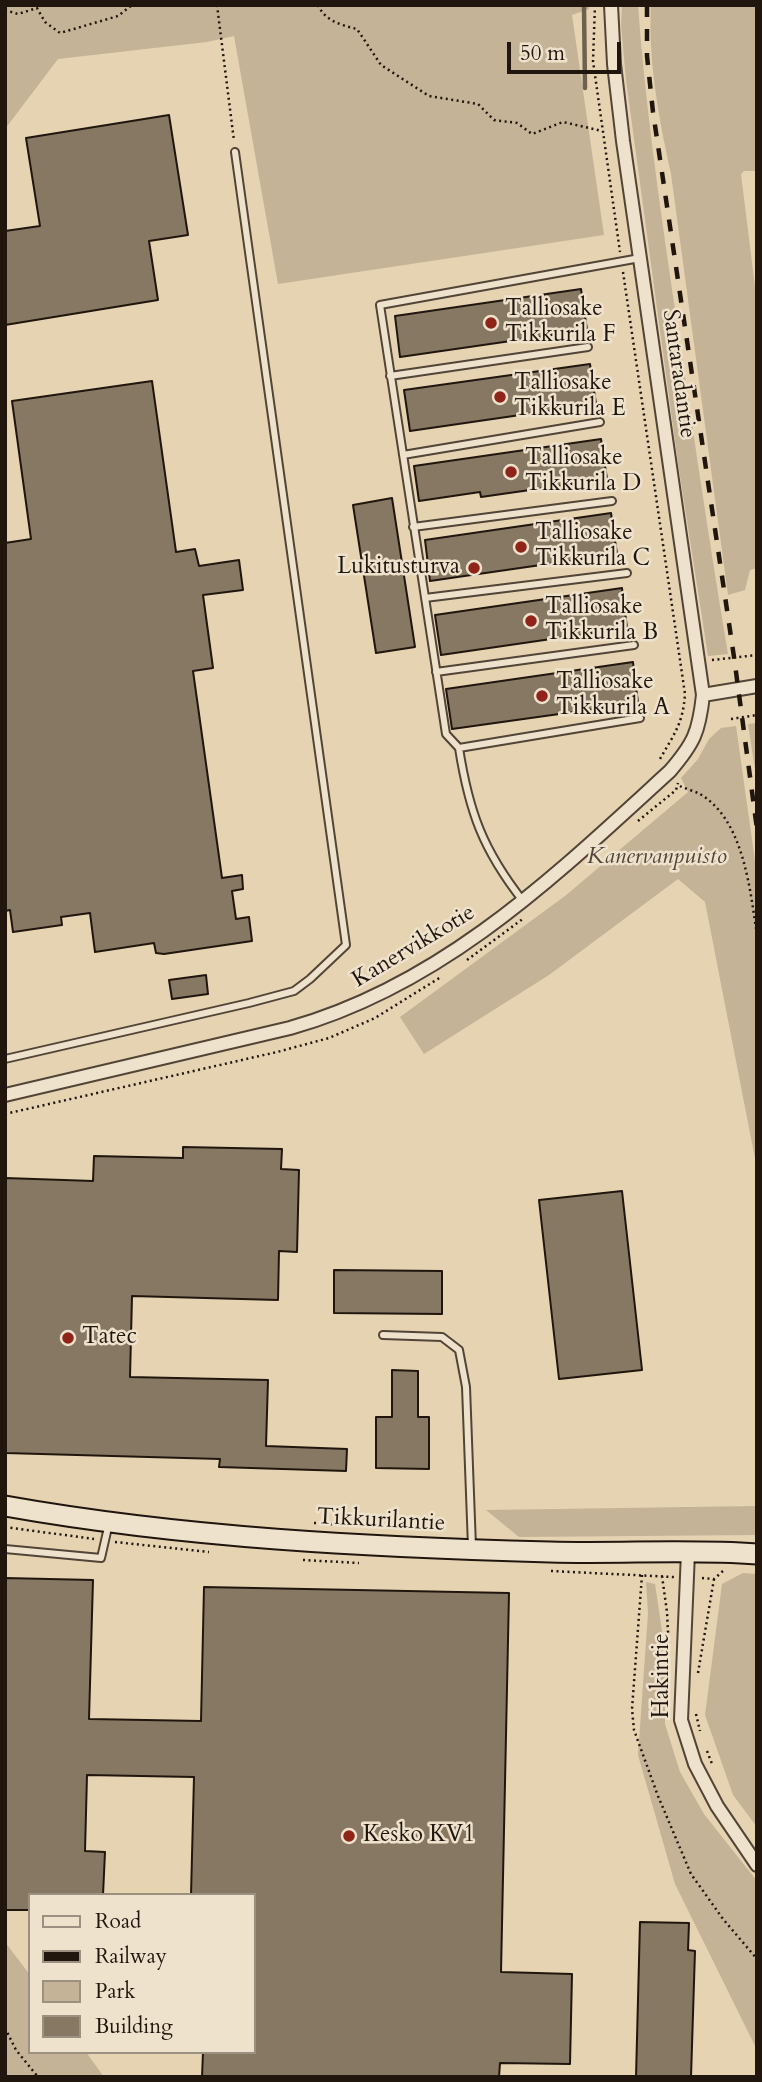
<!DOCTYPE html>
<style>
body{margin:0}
#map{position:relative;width:762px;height:2082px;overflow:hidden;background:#e6d3b2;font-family:Cardo,serif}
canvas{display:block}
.frame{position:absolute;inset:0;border:7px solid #20160e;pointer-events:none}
.legend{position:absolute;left:28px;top:1893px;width:228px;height:161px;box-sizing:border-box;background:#efe2cd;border:2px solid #9c9081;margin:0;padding:9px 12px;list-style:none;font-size:21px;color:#20160e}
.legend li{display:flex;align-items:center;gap:14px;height:35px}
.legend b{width:35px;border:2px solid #9c9081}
.scale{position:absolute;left:507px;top:42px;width:114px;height:32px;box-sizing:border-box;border:4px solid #20160e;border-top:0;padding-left:9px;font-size:21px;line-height:24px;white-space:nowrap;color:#20160e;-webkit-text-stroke:5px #efe2cd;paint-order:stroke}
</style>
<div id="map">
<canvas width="762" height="2082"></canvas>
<div class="frame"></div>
<ul class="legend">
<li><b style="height:9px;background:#efe2cd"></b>Road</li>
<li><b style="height:9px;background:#20160e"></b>Railway</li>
<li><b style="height:19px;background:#c4b396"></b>Park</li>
<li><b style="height:19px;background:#877863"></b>Building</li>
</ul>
<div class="scale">50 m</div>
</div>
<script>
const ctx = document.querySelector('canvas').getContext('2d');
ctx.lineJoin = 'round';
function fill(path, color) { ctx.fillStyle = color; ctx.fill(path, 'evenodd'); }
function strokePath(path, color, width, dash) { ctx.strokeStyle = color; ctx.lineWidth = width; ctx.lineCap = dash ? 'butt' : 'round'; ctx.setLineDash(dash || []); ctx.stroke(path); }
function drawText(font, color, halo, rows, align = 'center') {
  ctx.font = font + ' Cardo,serif'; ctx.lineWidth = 5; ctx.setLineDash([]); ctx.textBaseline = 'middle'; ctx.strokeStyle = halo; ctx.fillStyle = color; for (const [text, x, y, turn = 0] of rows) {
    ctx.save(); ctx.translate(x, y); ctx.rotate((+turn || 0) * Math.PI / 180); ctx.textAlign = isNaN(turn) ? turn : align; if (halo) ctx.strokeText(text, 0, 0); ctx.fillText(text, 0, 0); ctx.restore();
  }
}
const green = new Path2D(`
 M5,5H589V9L572,15L604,235L278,284L234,36L207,42L58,59L5,129Z
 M622,5H638C645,103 659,199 673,296C691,416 708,535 728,654L708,656L678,463L626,80L621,25Z
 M651,5H757V171H744L741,174L757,303V568L750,570L745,590L728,595L671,174C659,119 648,62 651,5Z
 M757,723V782L748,724Z
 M736,726L757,875V1169L705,902L678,879L549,975L424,1054L400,1017L565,896L688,792L681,778L698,759L709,739L721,728Z
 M757,1503V1535L519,1537L486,1510L756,1506Z
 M743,1573L757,1574V1827L733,1795L705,1715L722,1584Z
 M646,1582L655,1584L665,1651V1724L680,1772L704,1814L757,1881V2050L675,1884L638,1755L648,1613Z
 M5,1942L30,1975V2052H86L104,2077H5Z`);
const stream = new Path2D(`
 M584,5L585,88`);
const building = new Path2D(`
 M169,115L188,235L149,241L158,300L5,325V231L40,226L26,138Z
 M581,289L587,330L400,357L395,316Z
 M590,364L596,404L410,431L404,390Z
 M152,381L176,552L195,549L199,566L239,560L243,590L203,595L213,668L193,671L222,878L242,875L243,889L232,891L236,919L249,917L252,941L164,954L156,953L154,943L95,952L90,913L61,917L62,925L13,932L10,910L5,911V543L31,539L12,401Z
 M601,439L607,479L481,497L480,492L419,501L414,466Z
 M392,498L415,647L376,653L353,505Z
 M611,513L617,554L430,581L425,540Z
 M622,588L627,628L441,655L435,615Z
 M633,662L638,703L452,729L446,689Z
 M206,975L208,994L172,999L169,980Z
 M183,1147L282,1149L281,1169L299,1170L297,1252L279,1251L278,1300L132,1296L130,1377L268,1380L266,1446L347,1449L346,1471L219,1467L220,1459L5,1453V1178L93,1181L94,1156L183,1158Z
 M622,1191L642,1370L559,1379L539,1200Z
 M334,1270L442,1271V1314L334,1313Z
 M392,1370L418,1371V1417H429V1469L376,1468V1417H392Z
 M5,1578L93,1580L89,1719L201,1721L204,1587L509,1593L501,1972L572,1974L570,2064L500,2063L499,2077H202L203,2052H254V1895H191L194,1777L87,1775L85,1851L105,1852L103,1895H30V1910H5Z
 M640,1922L689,1923L688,1950L695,1951L691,2077H636Z`);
const path = new Path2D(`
 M217,5L234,141
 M318,5C325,21 341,25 357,29L381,65L429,96L478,104L494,120L517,123L532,134L563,122L602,131
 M595,5L593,61L620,252
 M5,10L18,14L37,8L45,22L60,33L118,16L132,5
 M623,272L685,694C683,724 674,734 660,759L661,762
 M712,660L757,655
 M731,719L757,715
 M680,786C686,789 694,791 700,794C744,820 750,890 757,935
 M638,821L676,790L678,783
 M467,960L524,918
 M5,1114L277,1052L329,1038L375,1018L441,977
 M314,1523L363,1526
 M5,1527L94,1539
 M115,1542L209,1552
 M303,1560L359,1563
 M551,1571L674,1577
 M642,1575L632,1709L634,1730L658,1796L691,1874L723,1919L757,1959
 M662,1576L667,1612L669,1653
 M702,1578L714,1579L723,1571
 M698,1673L714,1579
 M696,1714L700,1731
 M707,1751L712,1764
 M5,2028L16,2050L38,2077`);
const service = new Path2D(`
 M390,376L588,347
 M403,455L600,422
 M413,527L612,501
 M425,598L627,573
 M436,672L634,645
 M459,748L446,734L380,305L640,258
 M523,901C483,850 469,812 459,748L640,718
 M5,1059L249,1003L294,991L310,979L346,945L235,152
 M383,1335L442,1337L459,1350L466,1387L472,1547
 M5,1549L101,1558L109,1523`);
const minor = new Path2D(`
 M703,695L757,686
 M5,1095L290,1028C443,985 555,876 670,771C694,743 699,732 703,695L623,141L614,64L611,5
 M688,1552L681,1720L695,1764L717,1806L757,1865`);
const secondary = new Path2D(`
 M5,1506C185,1538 368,1547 550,1552C619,1554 688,1549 757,1554`);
const rail = new Path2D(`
 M647,5V56L653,112L734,657L757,829`);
const markers = [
 [491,323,7,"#8f2418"],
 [500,397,7,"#8f2418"],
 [511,472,7,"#8f2418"],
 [521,547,7,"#8f2418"],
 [474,568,7,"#8f2418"],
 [531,621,7,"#8f2418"],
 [542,696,7,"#8f2418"],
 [68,1338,7,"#8f2418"],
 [349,1836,7,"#8f2418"]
];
const poiNames = [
 ["Talliosake",505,310],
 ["Tikkurila F",505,336],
 ["Talliosake",514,384],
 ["Tikkurila E",514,410],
 ["Talliosake",525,459],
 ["Tikkurila D",525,485],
 ["Talliosake",535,534],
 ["Tikkurila C",535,560],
 ["Lukitusturva",460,568,"right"],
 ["Talliosake",545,608],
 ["Tikkurila B",545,634],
 ["Talliosake",556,683],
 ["Tikkurila A",556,709],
 ["Tatec",82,1338],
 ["Kesko KV1",363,1836]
];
const streetNames = [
 ["Santaradantie",678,374,82],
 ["Kanervikkotie",414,947,-31],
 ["Tikkurilantie",381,1521,3],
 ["Hakintie",663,1676,-90]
];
const parkNames = [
 ["Kanervanpuisto",657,858]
];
fill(green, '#c4b396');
strokePath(stream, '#6f614f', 4.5);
fill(building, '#877863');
strokePath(building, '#20160e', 2);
strokePath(service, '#524537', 10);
strokePath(minor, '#524537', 16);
strokePath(secondary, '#20160e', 23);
strokePath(path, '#20160e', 2.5, [2, 3.5]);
strokePath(service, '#efe2cd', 6);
strokePath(minor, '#efe2cd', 12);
strokePath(secondary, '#efe2cd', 19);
strokePath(rail, '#20160e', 4.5, [12, 12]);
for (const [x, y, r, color] of markers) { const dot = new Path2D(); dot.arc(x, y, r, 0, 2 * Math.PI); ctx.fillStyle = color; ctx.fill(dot); strokePath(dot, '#efe2cd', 2.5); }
drawText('23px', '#20160e', '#efe2cd', poiNames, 'left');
drawText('23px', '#20160e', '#efe2cd', streetNames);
drawText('italic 23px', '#514537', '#efe2cd', parkNames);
</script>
